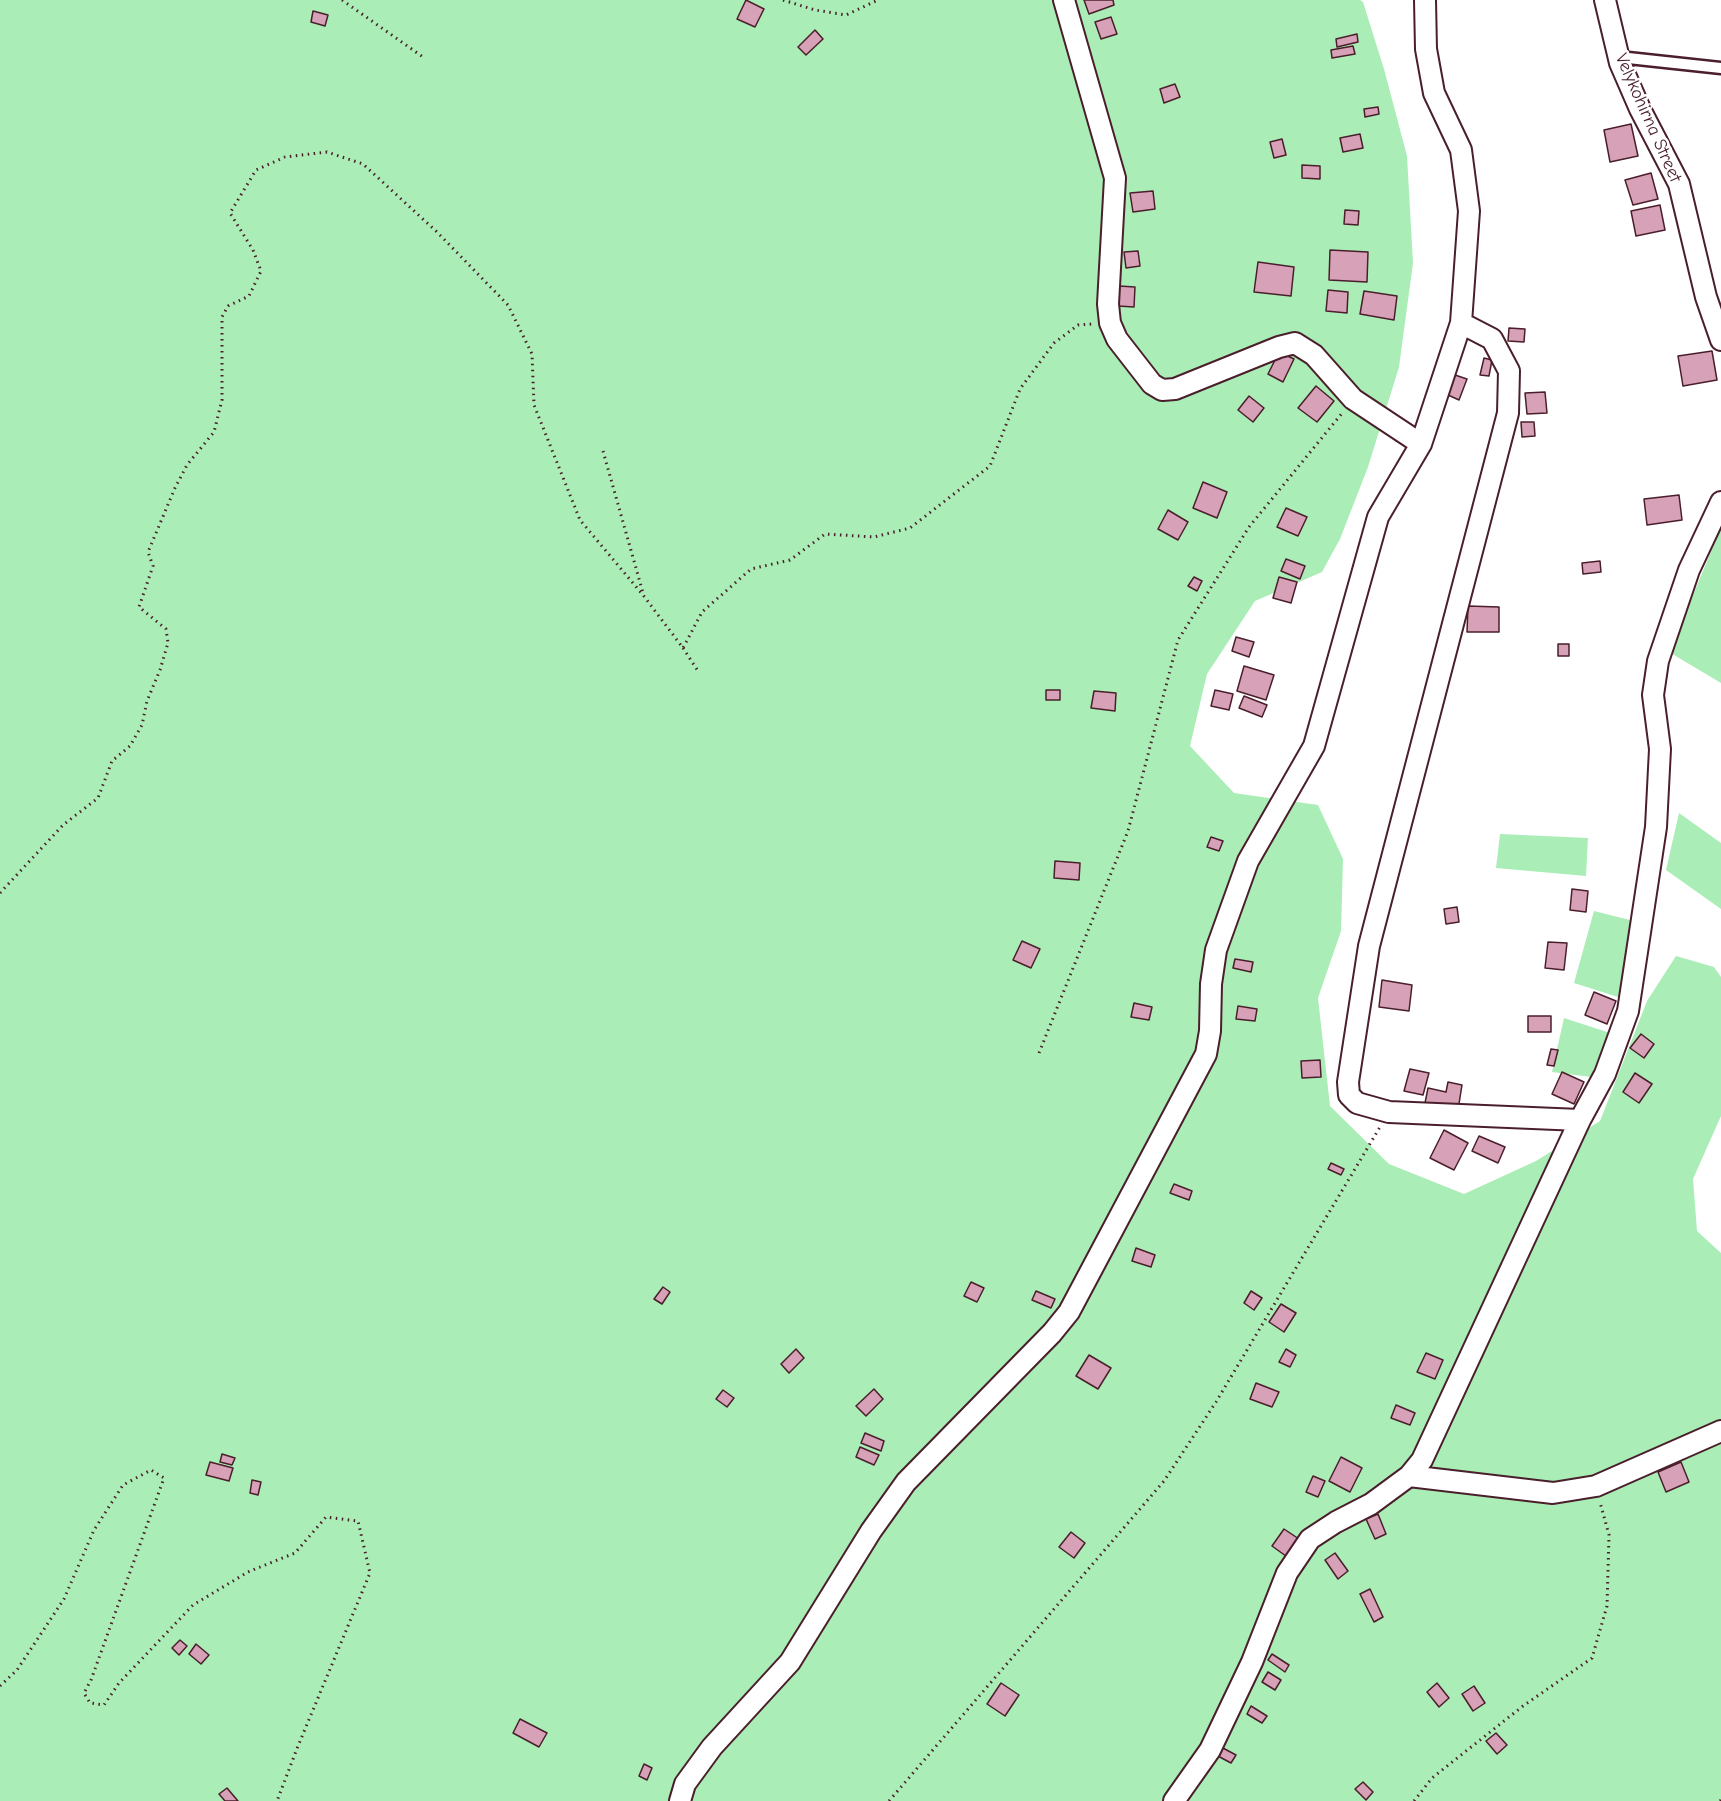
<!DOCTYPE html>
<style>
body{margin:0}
canvas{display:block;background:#fff}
</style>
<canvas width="1721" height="1801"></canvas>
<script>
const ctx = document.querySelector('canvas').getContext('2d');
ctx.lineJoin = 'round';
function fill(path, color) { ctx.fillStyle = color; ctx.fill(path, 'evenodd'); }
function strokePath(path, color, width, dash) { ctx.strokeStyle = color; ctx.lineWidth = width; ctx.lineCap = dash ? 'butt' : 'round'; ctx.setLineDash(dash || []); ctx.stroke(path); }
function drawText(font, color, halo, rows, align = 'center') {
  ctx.font = font + ' "Comic Neue",sans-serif'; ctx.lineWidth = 5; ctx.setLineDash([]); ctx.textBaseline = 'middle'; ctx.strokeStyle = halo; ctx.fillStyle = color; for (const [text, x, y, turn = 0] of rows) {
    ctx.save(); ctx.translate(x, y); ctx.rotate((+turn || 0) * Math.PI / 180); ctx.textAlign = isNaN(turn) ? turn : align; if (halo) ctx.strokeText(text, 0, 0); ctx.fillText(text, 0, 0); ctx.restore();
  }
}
const green = new Path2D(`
 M0,0H1360L1363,2L1384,69L1407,156L1413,263L1399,367L1368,467L1340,539L1322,572L1255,601L1207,674L1190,746L1234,793L1318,805L1343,859L1341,931L1318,998L1330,1106L1389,1164L1464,1194L1536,1161L1600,1121L1647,1001L1676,956L1714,967L1721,977V1116L1693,1179L1697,1231L1721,1253V1801H0Z
 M1721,528V683L1669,652Z
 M1679,813L1721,843V909L1666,870Z
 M1500,834L1588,838L1586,876L1496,868Z
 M1594,911L1634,921L1621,998L1574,983Z
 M1564,1018L1610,1033L1591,1077L1552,1072Z`);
const building = new Path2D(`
 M746,0L764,9L755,27L737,19Z
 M1084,0H1113L1114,5L1089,14Z
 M313,11L328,15L325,26L311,22Z
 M1111,17L1117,34L1101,39L1095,22Z
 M815,30L823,39L806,55L798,47Z
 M1357,34L1358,42L1337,47L1336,39Z
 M1353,46L1355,54L1332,58L1331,50Z
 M1175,84L1180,97L1164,103L1160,89Z
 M1378,107L1379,114L1365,117L1364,109Z
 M1631,124L1638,156L1610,162L1604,130Z
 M1360,134L1363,148L1343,152L1340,138Z
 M1282,139L1286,155L1274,158L1270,142Z
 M1302,165L1320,166V179L1302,178Z
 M1651,173L1658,199L1633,205L1625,180Z
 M1153,191L1155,209L1133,212L1130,193Z
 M1660,205L1665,230L1636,236L1631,211Z
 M1345,210L1359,211L1358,225L1344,224Z
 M1330,250L1368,252L1367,282L1329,280Z
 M1138,251L1140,266L1126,268L1124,252Z
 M1258,262L1294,267L1291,296L1254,292Z
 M1119,286L1135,287L1134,307L1118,306Z
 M1328,290L1348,292L1347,313L1326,311Z
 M1364,291L1397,296L1394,320L1360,314Z
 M1509,328L1525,329L1524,342L1508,341Z
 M1712,351L1717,380L1683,386L1678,356Z
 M1279,352L1294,359L1283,382L1268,374Z
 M1484,358L1492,360L1489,376L1480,375Z
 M1455,375L1467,379L1459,400L1448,395Z
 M1316,386L1334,401L1317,422L1298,408Z
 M1545,392L1547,413L1527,414L1525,393Z
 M1249,396L1264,408L1253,422L1238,410Z
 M1521,422H1534L1535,436L1522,437Z
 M1203,482L1227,492L1217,518L1193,508Z
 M1679,495L1682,520L1647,525L1644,499Z
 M1286,508L1307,517L1298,536L1277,527Z
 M1168,510L1188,522L1178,540L1158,529Z
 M1286,559L1305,566L1300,579L1281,571Z
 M1600,561L1601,572L1583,574L1582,563Z
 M1194,577L1202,581L1197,591L1188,586Z
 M1279,577L1297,582L1291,603L1273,598Z
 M1468,606L1499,607V632H1467Z
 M1236,637L1254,642L1249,657L1232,651Z
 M1558,644H1569V656H1558Z
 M1244,666L1274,675L1266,700L1237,691Z
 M1046,690H1060V700H1046Z
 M1215,690L1233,694L1229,710L1211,706Z
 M1094,691L1116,693L1115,711L1091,708Z
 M1244,696L1267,705L1262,717L1239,708Z
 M1211,837L1223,841L1219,851L1207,847Z
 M1055,861L1080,863L1079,880L1054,878Z
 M1572,889L1588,891L1586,912L1570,910Z
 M1457,907L1459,922L1446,924L1444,909Z
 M1022,941L1040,949L1031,968L1013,960Z
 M1548,942L1567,943L1564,970L1545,968Z
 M1235,959L1253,962L1251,972L1233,968Z
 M1382,980L1412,985L1409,1011L1379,1007Z
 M1594,992L1616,1001L1607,1024L1585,1015Z
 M1134,1003L1152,1007L1149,1020L1131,1017Z
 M1238,1006L1257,1009L1255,1021L1236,1019Z
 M1528,1016H1551V1032H1528Z
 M1641,1034L1654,1044L1644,1058L1630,1048Z
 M1551,1049L1558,1050L1554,1066L1547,1065Z
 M1320,1060L1321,1077L1302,1078L1301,1061Z
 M1410,1069L1429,1073L1423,1095L1404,1091Z
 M1562,1072L1584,1082L1574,1104L1552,1094Z
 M1635,1073L1652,1084L1639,1103L1623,1092Z
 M1448,1082L1462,1085L1458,1110L1425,1103L1428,1088L1446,1092Z
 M1444,1130L1468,1143L1454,1170L1430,1158Z
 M1479,1136L1505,1147L1498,1163L1472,1151Z
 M1331,1163L1344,1169L1341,1175L1328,1169Z
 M1174,1184L1192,1191L1189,1200L1170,1193Z
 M1136,1248L1155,1255L1151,1267L1132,1261Z
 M971,1282L984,1288L977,1302L964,1296Z
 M663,1287L670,1292L662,1304L654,1299Z
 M1036,1291L1055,1299L1051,1308L1032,1300Z
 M1251,1291L1262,1298L1254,1310L1244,1303Z
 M1281,1304L1296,1313L1284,1332L1269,1322Z
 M796,1349L804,1358L789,1373L781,1364Z
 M1286,1349L1296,1355L1290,1367L1279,1362Z
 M1426,1353L1443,1360L1435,1379L1417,1372Z
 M1089,1355L1111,1368L1098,1389L1076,1376Z
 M1256,1383L1279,1392L1272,1407L1250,1399Z
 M874,1389L883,1399L866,1416L856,1406Z
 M723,1390L734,1398L727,1407L716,1399Z
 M1396,1405L1415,1413L1410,1425L1391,1418Z
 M865,1433L884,1441L881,1451L861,1443Z
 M860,1447L879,1455L874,1465L856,1457Z
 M222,1454L235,1458L232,1465L220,1462Z
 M1341,1457L1362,1468L1350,1492L1329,1481Z
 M210,1462L233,1468L229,1481L206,1475Z
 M1681,1462L1689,1482L1666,1492L1658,1472Z
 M1313,1476L1325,1481L1318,1497L1306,1492Z
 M252,1480L261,1482L258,1495L250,1493Z
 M1378,1514L1386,1534L1375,1539L1366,1519Z
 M1284,1529L1302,1541L1290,1559L1272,1546Z
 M1071,1532L1085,1543L1074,1558L1059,1547Z
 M1335,1553L1348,1571L1338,1579L1325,1560Z
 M1370,1589L1383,1617L1374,1622L1360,1594Z
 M180,1640L187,1646L179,1655L172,1648Z
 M196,1644L209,1655L201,1664L189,1654Z
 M1272,1654L1289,1665L1285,1672L1268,1660Z
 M1268,1672L1281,1680L1275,1690L1262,1682Z
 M1001,1683L1019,1695L1005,1716L987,1704Z
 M1437,1683L1449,1698L1439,1707L1427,1692Z
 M1474,1686L1485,1703L1473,1711L1462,1694Z
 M1251,1706L1267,1716L1262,1723L1247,1714Z
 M520,1719L547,1733L539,1747L513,1733Z
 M1496,1733L1507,1745L1497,1754L1486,1741Z
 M1221,1747L1236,1755L1231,1763L1216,1755Z
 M644,1764L652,1768L647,1780L639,1776Z
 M1363,1782L1373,1792L1366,1800L1355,1789Z
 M227,1788L238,1801H225L219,1794Z`);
const path = new Path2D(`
 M342,0L423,57
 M783,0L815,10L846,15L878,0
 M603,451L643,593
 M683,648L698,671
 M0,893L63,825L98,798L112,761L130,746L142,725L147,701L160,670L168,643L166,629L139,607L153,566L148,552L175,488L187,465L214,432L222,400V317L228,306L249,296L261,271L253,250L230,213L256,170L285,157L327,152L363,164L437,232L508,305L532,354L534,405L580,520L643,595L683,648L702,612L751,569L790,560L825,534L874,537L910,528L990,466L1020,389L1054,343L1078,325L1092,324
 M1039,1053L1128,831L1178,640L1249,527L1343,412
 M0,1686L17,1670L64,1599L94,1530L123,1485L151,1470L164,1478L91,1680L84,1693L90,1703L104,1705L119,1683L193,1605L248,1572L295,1553L326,1517L358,1521L370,1573L298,1746L277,1801
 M889,1801L1164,1481L1216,1402L1380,1127
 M1414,1801L1432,1778L1523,1706L1592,1658L1607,1606L1609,1535L1600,1502
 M1720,1801L1721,1800`);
const service = new Path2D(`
 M1619,57L1721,68`);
const minor = new Path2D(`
 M1064,0L1115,178L1108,304L1110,323L1117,339L1152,384L1162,390L1175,389L1279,347L1295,343L1314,355L1353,399L1421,444
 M1605,0L1620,63L1640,109L1679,184L1706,297L1721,340
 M1461,323L1492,339L1509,371L1508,413L1369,946L1348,1082L1349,1095L1357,1103L1389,1112L1580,1120
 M1409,1476L1553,1493L1596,1486L1721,1431
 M680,1801L685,1784L712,1747L790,1662L871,1531L906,1482L1052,1333L1069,1312L1206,1054L1210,1031L1211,984L1216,950L1248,861L1314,746L1378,517L1421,444L1461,323L1469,211L1461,150L1434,93L1426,49L1425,0
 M1174,1801L1210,1750L1252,1662L1287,1573L1310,1539L1336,1522L1371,1504L1409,1476L1422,1460L1580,1120L1605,1074L1628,1011L1656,827L1660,749L1653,695L1658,661L1689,570L1721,502`);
const streetNames = [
 ["Velykohirna Street",1648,118,66]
];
fill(green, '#aaedb7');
fill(building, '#d7a1b7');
strokePath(building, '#4a1f2b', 1.5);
strokePath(service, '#4a1f2b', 15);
strokePath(minor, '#4a1f2b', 24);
strokePath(path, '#4a1f2b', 3, [1.5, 4.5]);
strokePath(service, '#fff', 10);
strokePath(minor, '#fff', 20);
drawText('18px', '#4a1f2b', '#fff', streetNames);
</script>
